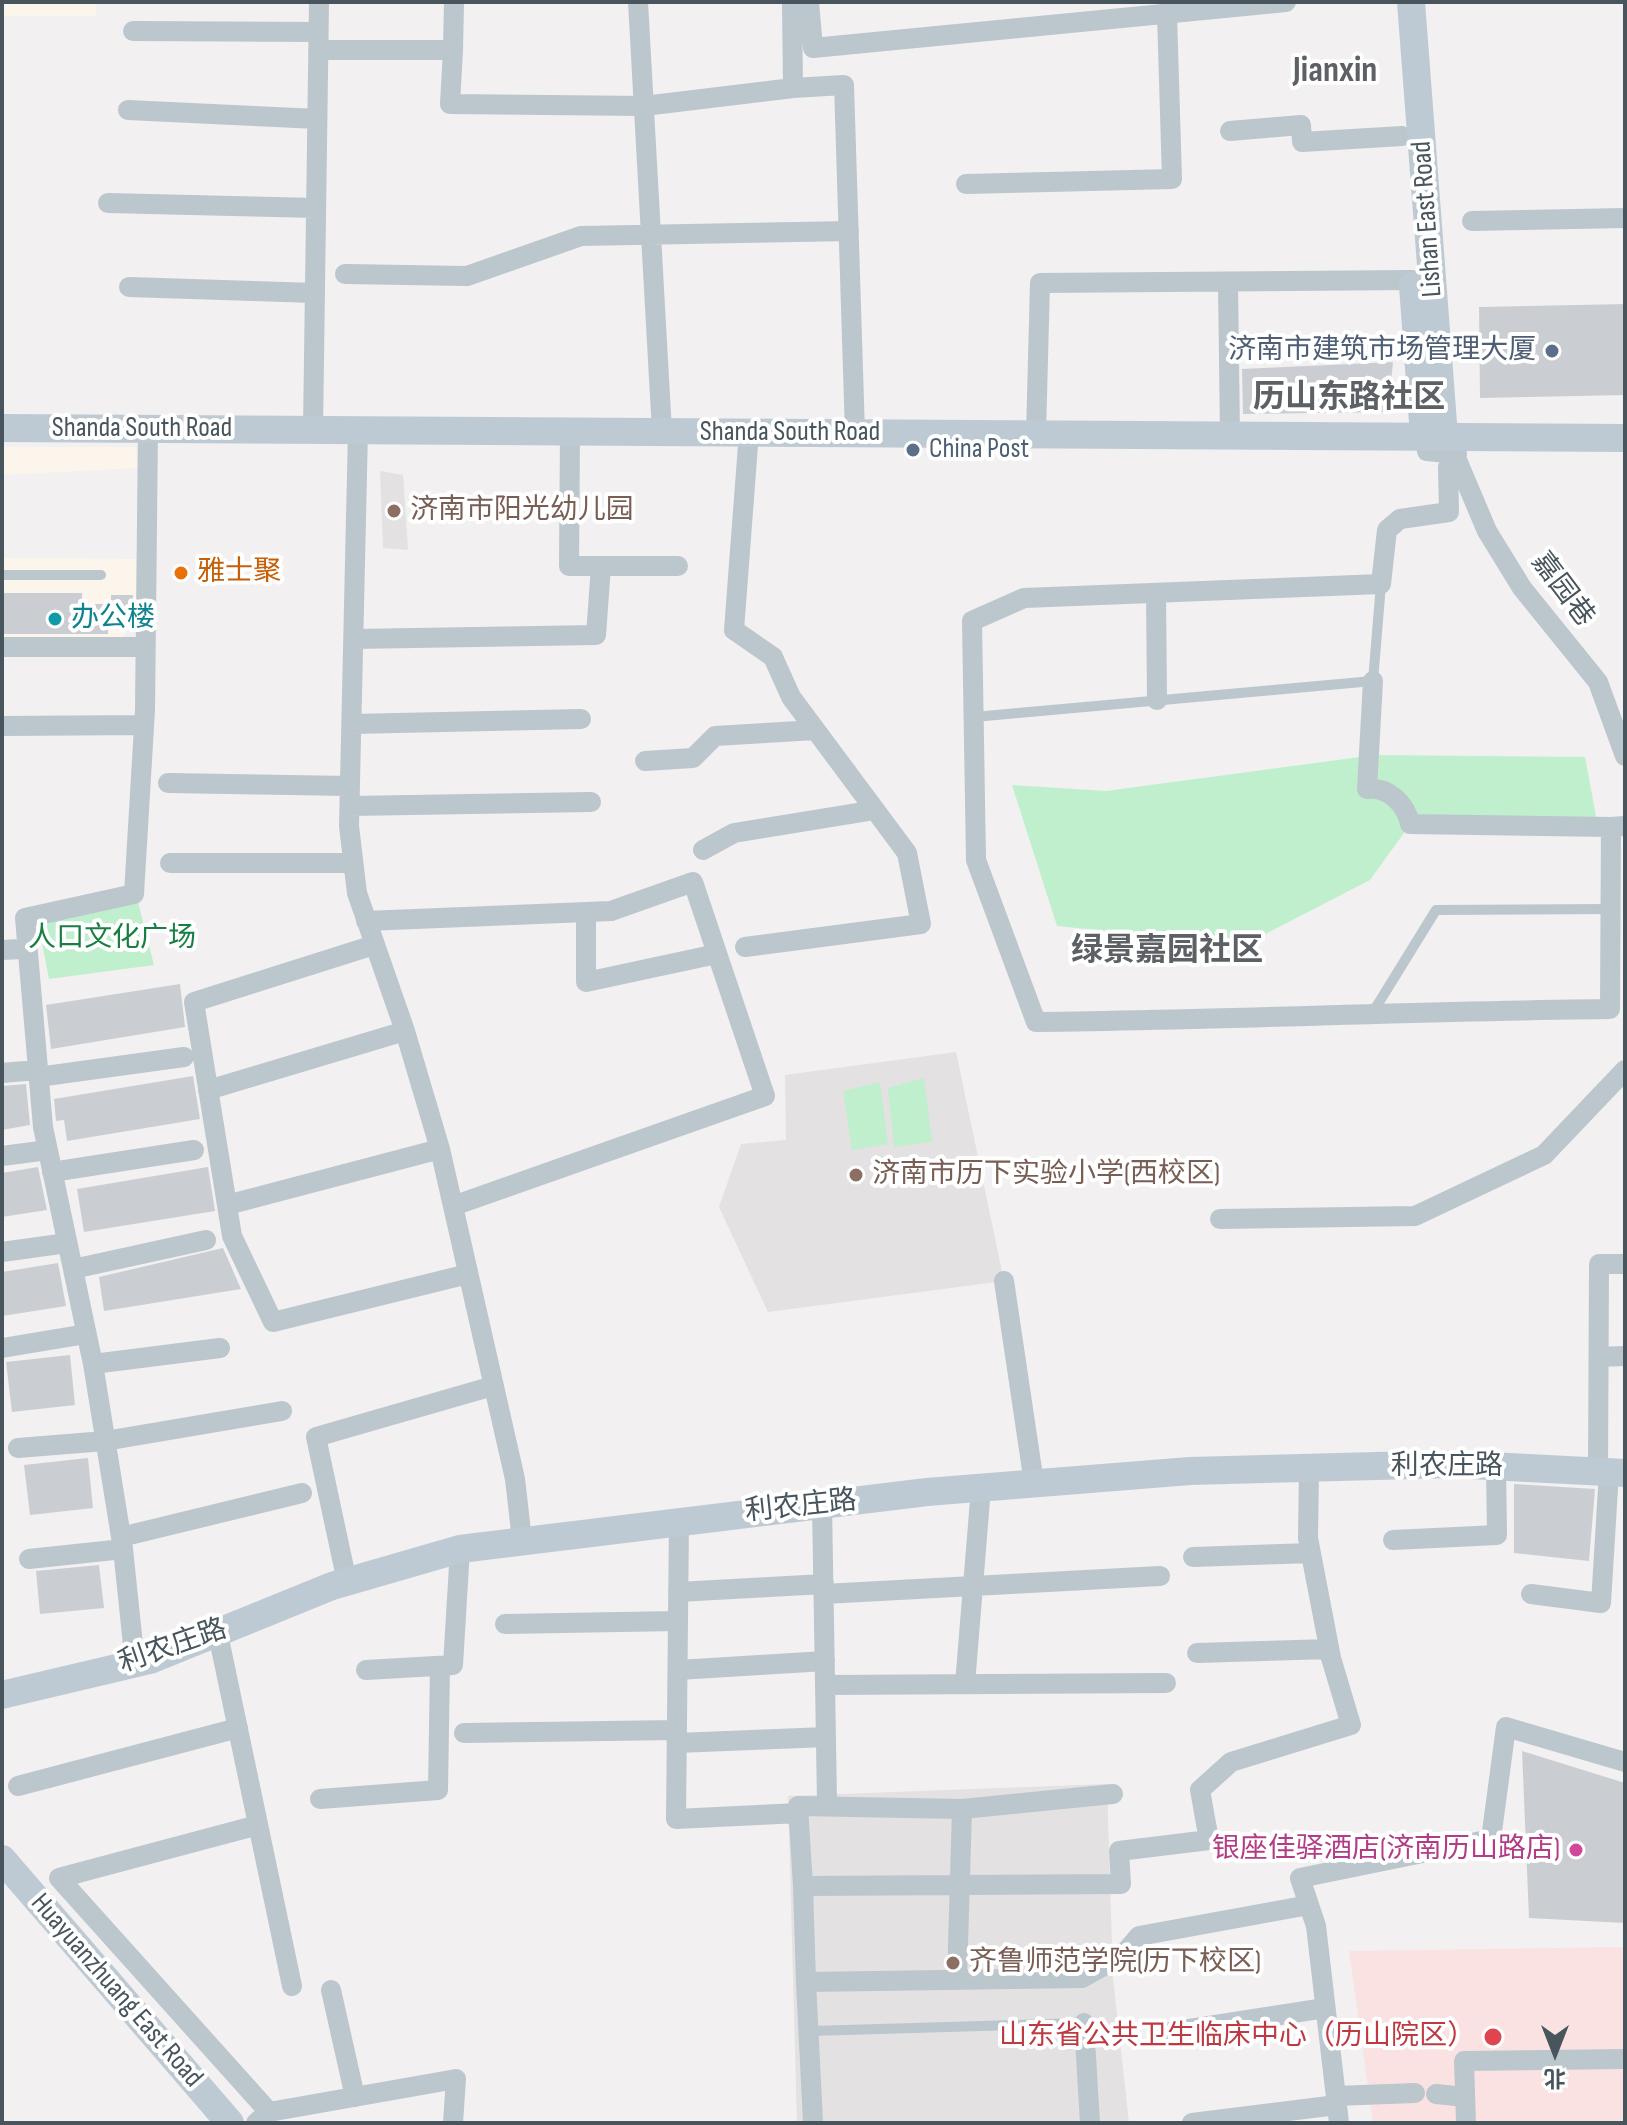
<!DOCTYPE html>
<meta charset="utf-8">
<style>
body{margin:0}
#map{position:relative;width:1627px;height:2125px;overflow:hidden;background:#f2f0f0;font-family:"Sofia Sans Condensed","Noto Sans SC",sans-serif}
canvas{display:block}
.frame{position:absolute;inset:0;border:4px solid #48555d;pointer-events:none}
.north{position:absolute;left:1515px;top:2013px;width:80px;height:80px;-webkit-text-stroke:6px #fff;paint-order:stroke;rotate:180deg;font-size:22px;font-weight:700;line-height:32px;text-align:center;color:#48555d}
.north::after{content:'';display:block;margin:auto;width:28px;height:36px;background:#48555d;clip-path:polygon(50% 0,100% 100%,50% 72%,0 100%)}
</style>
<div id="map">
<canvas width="1627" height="2125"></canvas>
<div class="frame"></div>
<div class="north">北</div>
</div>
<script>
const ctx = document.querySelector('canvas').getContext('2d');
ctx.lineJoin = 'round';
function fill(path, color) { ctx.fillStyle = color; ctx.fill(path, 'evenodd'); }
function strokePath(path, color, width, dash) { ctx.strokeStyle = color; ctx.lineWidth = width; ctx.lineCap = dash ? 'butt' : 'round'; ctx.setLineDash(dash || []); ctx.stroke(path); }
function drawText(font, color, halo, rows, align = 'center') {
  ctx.font = font + ' "Sofia Sans Condensed","Noto Sans SC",sans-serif'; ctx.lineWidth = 8; ctx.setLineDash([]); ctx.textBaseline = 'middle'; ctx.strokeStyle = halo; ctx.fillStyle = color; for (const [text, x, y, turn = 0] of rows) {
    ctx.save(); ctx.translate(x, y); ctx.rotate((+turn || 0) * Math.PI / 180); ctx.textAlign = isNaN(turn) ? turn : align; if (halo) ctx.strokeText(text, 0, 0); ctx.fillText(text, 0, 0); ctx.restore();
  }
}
const commercial = new Path2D(`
 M2,2H96V16H2Z
 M2,447H136L137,468L2,475Z
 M2,558L136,559V622L108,653L2,652Z`);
const education = new Path2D(`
 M380,471L403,475L408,550L383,548Z
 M956,1052L1004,1281L768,1312L719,1207L741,1144L786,1140L785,1075Z
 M1107,1784L1113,1978L1129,2123H797L788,1796Z`);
const medical = new Path2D(`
 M1625,1947V2123H1373L1349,1951Z`);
const green = new Path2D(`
 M1375,755L1585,757L1598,827L1409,826L1370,880L1244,945L1057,926L1012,785L1106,791Z
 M138,902L154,965L49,979L38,922Z
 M924,1078L932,1142L894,1147L888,1088Z
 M880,1082L888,1144L852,1150L843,1091Z`);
const building = new Path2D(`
 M1625,304V395L1480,398L1479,307Z
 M1393,362L1388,412L1243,414L1242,369Z
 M2,593H82V604H111V595H133V621H108V634H2Z
 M180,984L185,1027L51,1049L46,1005Z
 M193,1076L200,1119L67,1141L64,1120L56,1121L54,1099Z
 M26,1084L30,1125L2,1130V1086Z
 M38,1167L47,1210L2,1217V1173Z
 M208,1167L215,1211L84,1232L77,1189Z
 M223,1248L241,1289L104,1311L99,1277Z
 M58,1263L66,1306L2,1316V1272Z
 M70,1355L75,1405L12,1412L6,1362Z
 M88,1458L93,1508L30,1515L24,1465Z
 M1514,1484L1595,1489L1589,1561L1514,1553Z
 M99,1565L104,1608L40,1614L36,1571Z
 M1522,1751L1625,1783V1923L1529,1918Z`);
const lane = new Path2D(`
 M2,575H101
 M974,717L1373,681L1381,584
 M1373,1012L1436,910L1610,909
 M811,2031L1084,2023`);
const street = new Path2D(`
 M638,2L662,432
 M792,2L793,88L844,85L855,433
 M809,2L813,48L1286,2
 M133,31L318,32
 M318,50H453L454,2
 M453,50L450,104L644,106L793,88
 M128,110L317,119
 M1230,131L1301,125L1302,142L1402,136
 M966,184L1172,179L1167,14
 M108,203L316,208
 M1472,221L1625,218
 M345,274L467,276L581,236L849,231
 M1228,284L1230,435
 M129,287L315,293
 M313,430L319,2
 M358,430L349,826L357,893L405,1031L440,1149L515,1479L522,1540
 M570,431L569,566H678
 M1036,434L1040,283L1413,280
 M1424,436L1427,451L1457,454
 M1451,446L1487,531L1522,588L1598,682L1625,756
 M1457,454L1448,467L1449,512L1400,519L1387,530L1381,584L1024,598L972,621L976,860L1036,1022C1227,1020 1418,1011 1610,1009L1611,827L1625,826
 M1156,593L1157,700
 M354,639L596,635L601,566
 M2,647H145
 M1373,681L1367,789C1388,786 1406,804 1410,824L1611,827
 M352,724L581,719
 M2,726L144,725
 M645,761L693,758L715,736L815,730
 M168,783L350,786
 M350,806L591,802
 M703,850L734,833L875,810
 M170,863H353
 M586,912V982L712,955
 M366,921L611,911L693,882L765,1096L453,1206
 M374,945L194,1002L232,1236L273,1322L468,1274
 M745,947L921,924L907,853L791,697L773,657L734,630L749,432
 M2,950L22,949
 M2,1073L37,1070
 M38,1077L184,1057
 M208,1090L405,1031
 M2,1156L48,1150
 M52,1172L194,1150
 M227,1205L440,1149
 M1220,1219L1415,1216L1544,1155L1625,1070
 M2,1252L67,1243
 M73,1269L206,1240
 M1004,1281L1034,1483
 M2,1348L86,1334
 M1599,1357L1625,1356
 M93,1364L220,1348
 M18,1448L105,1441L282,1411
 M1598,1472L1599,1264H1625
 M822,1504L827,1801
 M679,1520L676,1819L799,1813
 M121,1537L302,1493
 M1393,1540L1497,1535L1496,1466
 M1193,1557L1311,1553
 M29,1559L123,1549
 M347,1582L316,1437L493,1386
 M678,1592L824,1584
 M824,1594L1160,1576
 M1531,1594L1601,1603L1609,1472
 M505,1624L678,1621
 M219,1639L292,1986
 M1197,1653L1329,1649
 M135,1664L123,1549L93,1364L43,1127L25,918L134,894L145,710L148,429
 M366,1670L453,1665L460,1549
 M678,1670L825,1661
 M965,1684L981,1488
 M825,1685L1166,1683
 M464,1733L677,1730
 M677,1743L826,1737
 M18,1786L238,1728
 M320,1799L438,1790L440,1666
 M962,1809L1113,1794
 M258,1825L59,1878L269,2112
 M803,1886L798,1806L962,1809L957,1980
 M806,1982L803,1886L1121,1884L1119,1851L1209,1840L1200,1790L1231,1762L1351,1725L1331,1658L1308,1538L1309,1468
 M331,1990L355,2097
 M1084,2023L1090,2123
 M1157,2034L1325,2008
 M1436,2094L1465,2097
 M1336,2096L1415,2093
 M256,2123L269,2112L456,2079L453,2123
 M813,2123L806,1982L1082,1978L1123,1955L1139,1936L1309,1905
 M1192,2123L1337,2105
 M1339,2123L1316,1926L1300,1878L1491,1839L1506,1727L1625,1762
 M1466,2123L1464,2061L1625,2059`);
const secondary = new Path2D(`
 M1411,2L1444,436
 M1413,286L1424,436
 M2,428L1625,438
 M2,1695L150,1660L332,1586L460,1549L927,1492L1190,1471L1451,1464L1625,1473
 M2,1859L230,2123`);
const markers = [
 [1552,351,8,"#5c6f8a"],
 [913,450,8,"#5c6f8a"],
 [394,511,8,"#8d6e63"],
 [181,573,8,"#e8710a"],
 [55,619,8,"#0f9aa8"],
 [856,1175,8,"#8d6e63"],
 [1576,1850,8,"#d1479c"],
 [953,1963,8,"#8d6e63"],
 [1493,2037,10,"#e0444e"]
];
const streetNames = [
 ["Lishan East Road",1428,219,-94],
 ["Shanda South Road",142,429],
 ["Shanda South Road",790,433],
 ["嘉园巷",1562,590,53],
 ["利农庄路",1447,1467],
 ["利农庄路",801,1507,-6],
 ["利农庄路",173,1647,-19],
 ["Huayuanzhuang East Road",116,1991,49]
];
const serviceNames = [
 ["济南市建筑市场管理大厦",1536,351],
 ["China Post",929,450,"left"]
];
const educationNames = [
 ["济南市阳光幼儿园",410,511],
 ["济南市历下实验小学(西校区)",872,1175],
 ["齐鲁师范学院(历下校区)",969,1963]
];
const foodNames = [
 ["雅士聚",197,573]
];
const cultureNames = [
 ["办公楼",71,619]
];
const parkNames = [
 ["人口文化广场",112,939]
];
const hotelNames = [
 ["银座佳驿酒店(济南历山路店)",1560,1850]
];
const healthNames = [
 ["山东省公共卫生临床中心（历山院区）",1475,2037]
];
const quarterNames = [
 ["历山东路社区",1349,399],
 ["绿景嘉园社区",1167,952]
];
const districtNames = [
 ["Jianxin",1335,72]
];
fill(commercial, '#fcf5eb');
fill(education, '#e3e1e2');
fill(medical, '#fbe2e2');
fill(green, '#c0efce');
fill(building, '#caced3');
strokePath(lane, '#bcc6cd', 10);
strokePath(street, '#bcc6cd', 20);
strokePath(secondary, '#becad3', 28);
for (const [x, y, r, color] of markers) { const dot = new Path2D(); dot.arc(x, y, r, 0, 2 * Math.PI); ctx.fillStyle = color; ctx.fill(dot); strokePath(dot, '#fff', 3); }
drawText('28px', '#48555d', '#fff', streetNames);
drawText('28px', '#4e5e75', '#fff', serviceNames, 'right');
drawText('28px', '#785e54', '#fff', educationNames, 'left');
drawText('28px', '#c56008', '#fff', foodNames, 'left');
drawText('28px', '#0d838f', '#fff', cultureNames, 'left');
drawText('28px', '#187f43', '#fff', parkNames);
drawText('28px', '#b23c85', '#fff', hotelNames, 'right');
drawText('28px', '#be3a42', '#fff', healthNames, 'right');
drawText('bold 32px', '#5d6165', '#fff', quarterNames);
drawText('bold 36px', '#5d6165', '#fff', districtNames);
</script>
